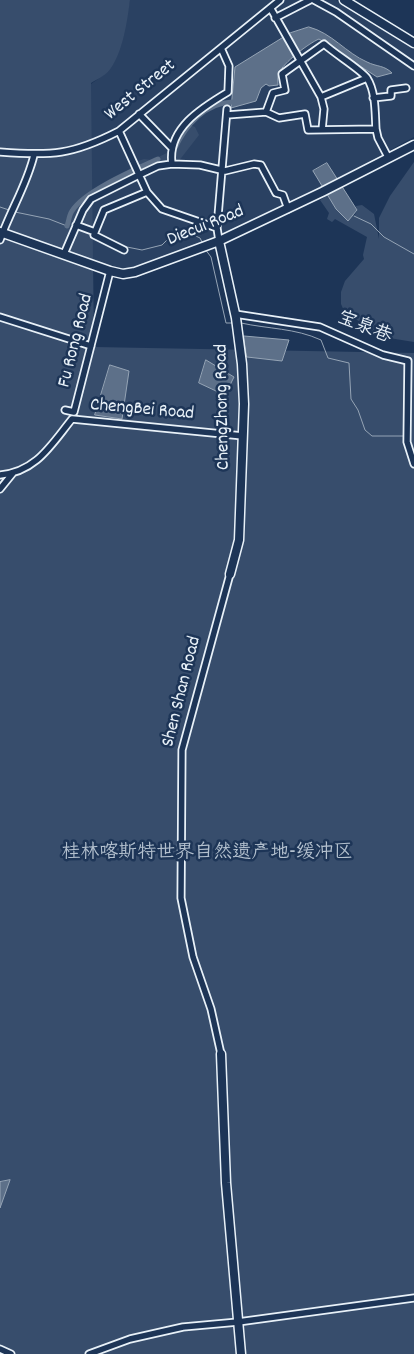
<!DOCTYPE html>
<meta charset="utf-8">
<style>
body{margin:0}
canvas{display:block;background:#1d3557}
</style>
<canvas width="414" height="1354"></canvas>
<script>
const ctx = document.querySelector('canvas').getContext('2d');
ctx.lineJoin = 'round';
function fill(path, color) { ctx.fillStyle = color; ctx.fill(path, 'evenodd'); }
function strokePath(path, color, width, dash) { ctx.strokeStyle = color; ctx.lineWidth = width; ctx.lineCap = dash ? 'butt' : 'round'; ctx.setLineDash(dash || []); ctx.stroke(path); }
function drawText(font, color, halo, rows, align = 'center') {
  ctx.font = font + ' Dekko,"LXGW WenKai TC",sans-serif'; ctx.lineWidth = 5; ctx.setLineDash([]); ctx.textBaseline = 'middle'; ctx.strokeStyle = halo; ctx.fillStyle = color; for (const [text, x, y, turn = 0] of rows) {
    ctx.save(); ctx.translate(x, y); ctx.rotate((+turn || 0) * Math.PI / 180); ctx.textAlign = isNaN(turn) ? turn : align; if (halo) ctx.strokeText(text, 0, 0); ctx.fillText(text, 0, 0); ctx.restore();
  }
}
const built = new Path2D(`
 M130,0H336L414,48V137L289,205L283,194L277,192L264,165L260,163L255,162L227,169L223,168L228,109H225L219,169L224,172L260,167L274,194L281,196L285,206L220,236L132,269L123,270L0,230V110L4,96L19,89L56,97L68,94L91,84L108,72L122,39Z`);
const green = new Path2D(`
 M0,0H130C127,22 123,54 108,72C104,76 96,80 91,83L94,347L414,353V1354H0Z
 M188,124L195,127L199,135L178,162L155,170L149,176L136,174L97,193L121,177L138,161L144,159L152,160L169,152Z
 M414,162V342L377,336L364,324L345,313L341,304V292L345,281L364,259L363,255L367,237L335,219L332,222L327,219L329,213L320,200L328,195L336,209L354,216L357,211L356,206L362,205L374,214L379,239V218L390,196Z`);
const water = new Path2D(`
 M309,27C332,33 346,53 367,62C377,67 384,65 392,73L377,77L319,39C309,43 283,63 279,73C277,77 278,81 278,85L269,86L266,84L261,88L256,101L231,108L235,67L290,33Z
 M327,163L357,210L348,221L336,209L313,171Z
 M244,336L289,340L282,361L247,357Z
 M206,360L234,377L228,389L216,391L199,383Z
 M110,365L129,371L122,419L95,415Z
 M10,1180L0,1208V1182Z`);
const stream = new Path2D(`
 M0,207L9,210
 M15,212L49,219L67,226
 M354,216L371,224L384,237L414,254
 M122,246L142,250L162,245L172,235L187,232L200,238L203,244
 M205,249L211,257L226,323H234
 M241,323C268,329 295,328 321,340L328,358L349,363L351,399L358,410L365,430L372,436H406`);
const canal = new Path2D(`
 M175,148C186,125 205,103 232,102
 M67,226C69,221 69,215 72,211C84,191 136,169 158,159`);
const street = new Path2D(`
 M314,0L336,12L414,66
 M271,9L321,97L324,109L322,130
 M275,18L310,0
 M321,97L367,78
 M373,98L391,96V90L406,88
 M266,112L273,93L285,90L282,74L324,44C335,54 360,69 367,78C376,92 375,113 376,129
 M139,114L171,147
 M227,115L266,112L279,118L305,114L308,130L376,129L378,138L388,157
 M119,131L147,192L162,209L217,228
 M0,152C52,156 72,155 119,131L280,0
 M172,164C167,129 201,108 228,92L229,66L221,48
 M76,225L95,232L94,235L124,250
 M95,232L104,210L147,192
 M0,240C10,211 27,185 34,155
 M219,241L217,228L227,109
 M64,254L83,210L91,199L139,175L158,166L172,164L200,165L225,171L254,164L261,165L276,193L283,195L288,209
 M235,314L320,327L383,355L408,361L407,442L414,464
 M0,317L91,346
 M65,410L74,412L110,271L108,270
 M0,475C36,472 51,445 72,419L243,436
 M0,489L13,473
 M221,1054L211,1009L193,957L181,898L182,750L230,574
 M0,1349L11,1354
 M89,1354L130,1339L183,1327L238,1322L414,1298`);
const secondary = new Path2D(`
 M344,0L414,43
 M0,232L110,271L123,274L135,272L219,241L322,192L414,145
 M219,241L236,318L242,364L244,404L239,540L230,574
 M221,1054L226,1183L241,1354`);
const streetNames = [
 ["West Street",141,91,-39],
 ["Diecui Road",206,227,-22],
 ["宝泉巷",364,329,22],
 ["Fu Rong Road",77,341,-76],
 ["ChengZhong Road",224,407,-91],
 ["ChengBei Road",142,411,5],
 ["Shen Shan Road",183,692,-76]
];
const parkNames = [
 ["桂林喀斯特世界自然遗产地-缓冲区",207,854]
];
fill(built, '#2a4162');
fill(green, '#374d6c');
fill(water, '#5d7089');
strokePath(water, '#95a4b5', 1);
strokePath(stream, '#95a4b5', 1);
strokePath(canal, '#5d7089', 5);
strokePath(street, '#e8f1f8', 9);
strokePath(secondary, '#e8f1f8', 11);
strokePath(street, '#1d3557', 5.5);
strokePath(secondary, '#1d3557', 8);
drawText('19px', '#e8f1f8', '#1d3557', streetNames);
drawText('19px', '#b3c0ce', '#1d3557', parkNames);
</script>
